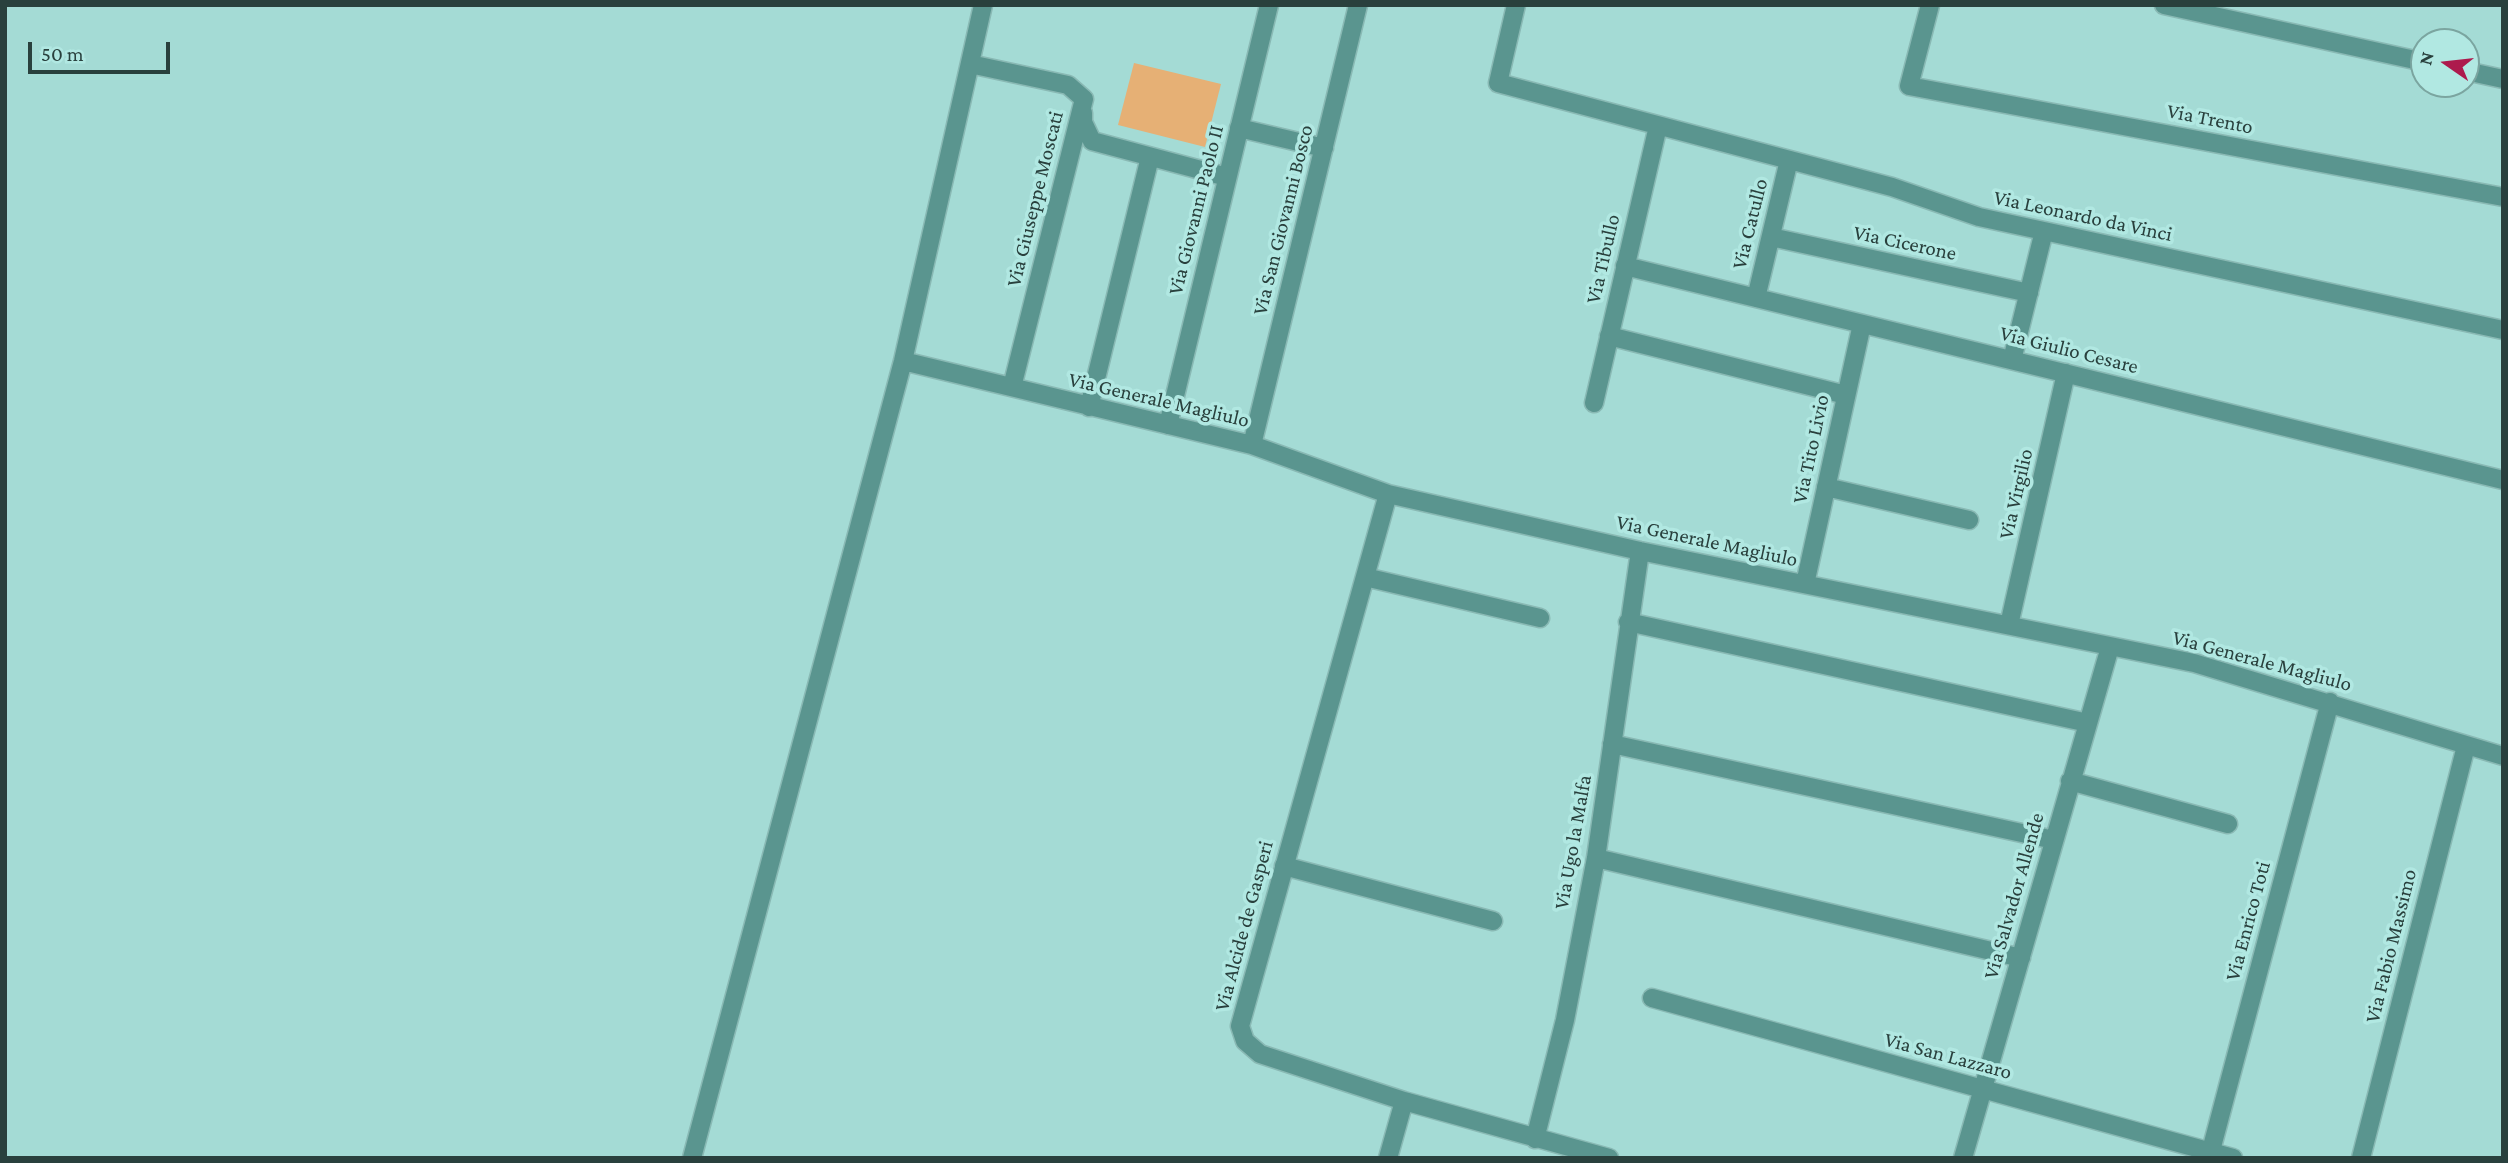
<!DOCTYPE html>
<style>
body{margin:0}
#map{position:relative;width:2508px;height:1163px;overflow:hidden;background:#a4dbd5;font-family:"Crimson Pro",serif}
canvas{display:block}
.frame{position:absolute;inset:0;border:7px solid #29403d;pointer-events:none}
.north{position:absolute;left:2410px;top:28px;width:70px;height:70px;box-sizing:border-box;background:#b1e8e2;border:2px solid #7ba5a0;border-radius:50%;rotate:284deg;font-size:19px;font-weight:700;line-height:28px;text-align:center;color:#29403d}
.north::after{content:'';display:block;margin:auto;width:24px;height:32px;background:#ad1a4d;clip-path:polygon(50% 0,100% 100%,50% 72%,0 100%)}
.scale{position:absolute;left:28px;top:42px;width:142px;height:32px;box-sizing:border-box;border:4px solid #29403d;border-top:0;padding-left:9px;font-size:21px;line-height:24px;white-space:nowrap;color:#29403d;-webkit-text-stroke:5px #b1e8e2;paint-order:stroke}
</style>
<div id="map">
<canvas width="2508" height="1163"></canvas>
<div class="frame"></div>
<div class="north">N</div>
<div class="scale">50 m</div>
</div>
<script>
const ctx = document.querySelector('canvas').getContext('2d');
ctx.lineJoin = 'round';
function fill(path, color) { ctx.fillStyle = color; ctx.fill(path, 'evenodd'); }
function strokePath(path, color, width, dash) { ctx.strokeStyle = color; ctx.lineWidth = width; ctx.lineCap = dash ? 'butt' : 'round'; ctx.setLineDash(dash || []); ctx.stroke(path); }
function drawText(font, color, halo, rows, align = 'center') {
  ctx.font = font + ' "Crimson Pro",serif'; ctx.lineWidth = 7; ctx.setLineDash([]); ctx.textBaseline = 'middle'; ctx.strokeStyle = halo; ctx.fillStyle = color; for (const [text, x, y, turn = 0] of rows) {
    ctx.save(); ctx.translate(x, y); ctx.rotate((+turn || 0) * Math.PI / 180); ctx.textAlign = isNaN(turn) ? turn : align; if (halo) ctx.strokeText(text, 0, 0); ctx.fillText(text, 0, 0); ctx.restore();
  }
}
const green = new Path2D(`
 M1134,63L1221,84L1205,147L1118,125Z`);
const minor = new Path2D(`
 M1516,5L1498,83L1892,187L1979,217L2503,330
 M1930,5L1909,86L2503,197
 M2164,5L2424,62
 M970,64L1068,85L1084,99
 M2466,71L2503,79
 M1083,113V122L1092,141L1227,177
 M1239,128L1324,148
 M1771,237L2029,293
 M1625,266L2503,480
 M1756,298L1789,160
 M1609,336L1846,395
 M2012,360L2044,231
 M903,361L1252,445L1388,494L1640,551L2194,663L2503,756
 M1012,387L1084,99
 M1594,403L1658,126
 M1089,407L1150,157
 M1168,425L1269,5
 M1252,445L1358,5
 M1826,487L1969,520
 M1388,494L1240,1026L1245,1041L1260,1054L1404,1101L1609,1158
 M1365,577L1540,618
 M1805,584L1862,324
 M1628,622L2088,723
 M2009,625L2066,373
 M1612,744L2054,840
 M2070,781L2228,824
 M1596,858L2021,958
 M1284,866L1493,921
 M1652,998L2233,1158
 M1535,1139L1565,1020L1596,858L1640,551
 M692,1158L903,361L983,5
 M1388,1158L1404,1101
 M1963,1158L2110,647
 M2209,1158L2330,702
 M2361,1158L2466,746`);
const streetNames = [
 ["Via Trento",2210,119,11],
 ["Via Giuseppe Moscati",1035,199,-76],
 ["Via Giovanni Paolo II",1196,210,-76],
 ["Via Leonardo da Vinci",2083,216,12],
 ["Via San Giovanni Bosco",1283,220,-76],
 ["Via Catullo",1750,224,-76],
 ["Via Cicerone",1905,243,12],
 ["Via Tibullo",1603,259,-77],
 ["Via Giulio Cesare",2069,350,14],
 ["Via Generale Magliulo",1159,400,13],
 ["Via Tito Livio",1811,449,-78],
 ["Via Virgilio",2016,494,-77],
 ["Via Generale Magliulo",1707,541,12],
 ["Via Generale Magliulo",2262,661,15],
 ["Via Ugo la Malfa",1573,842,-80],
 ["Via Salvador Allende",2014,896,-74],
 ["Via Enrico Toti",2248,921,-75],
 ["Via Alcide de Gasperi",1244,926,-75],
 ["Via Fabio Massimo",2391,946,-76],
 ["Via San Lazzaro",1948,1056,15]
];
fill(green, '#e6b075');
strokePath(minor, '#89b9b4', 21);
strokePath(minor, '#5a958f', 18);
drawText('21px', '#29403d', '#b1e8e2', streetNames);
</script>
